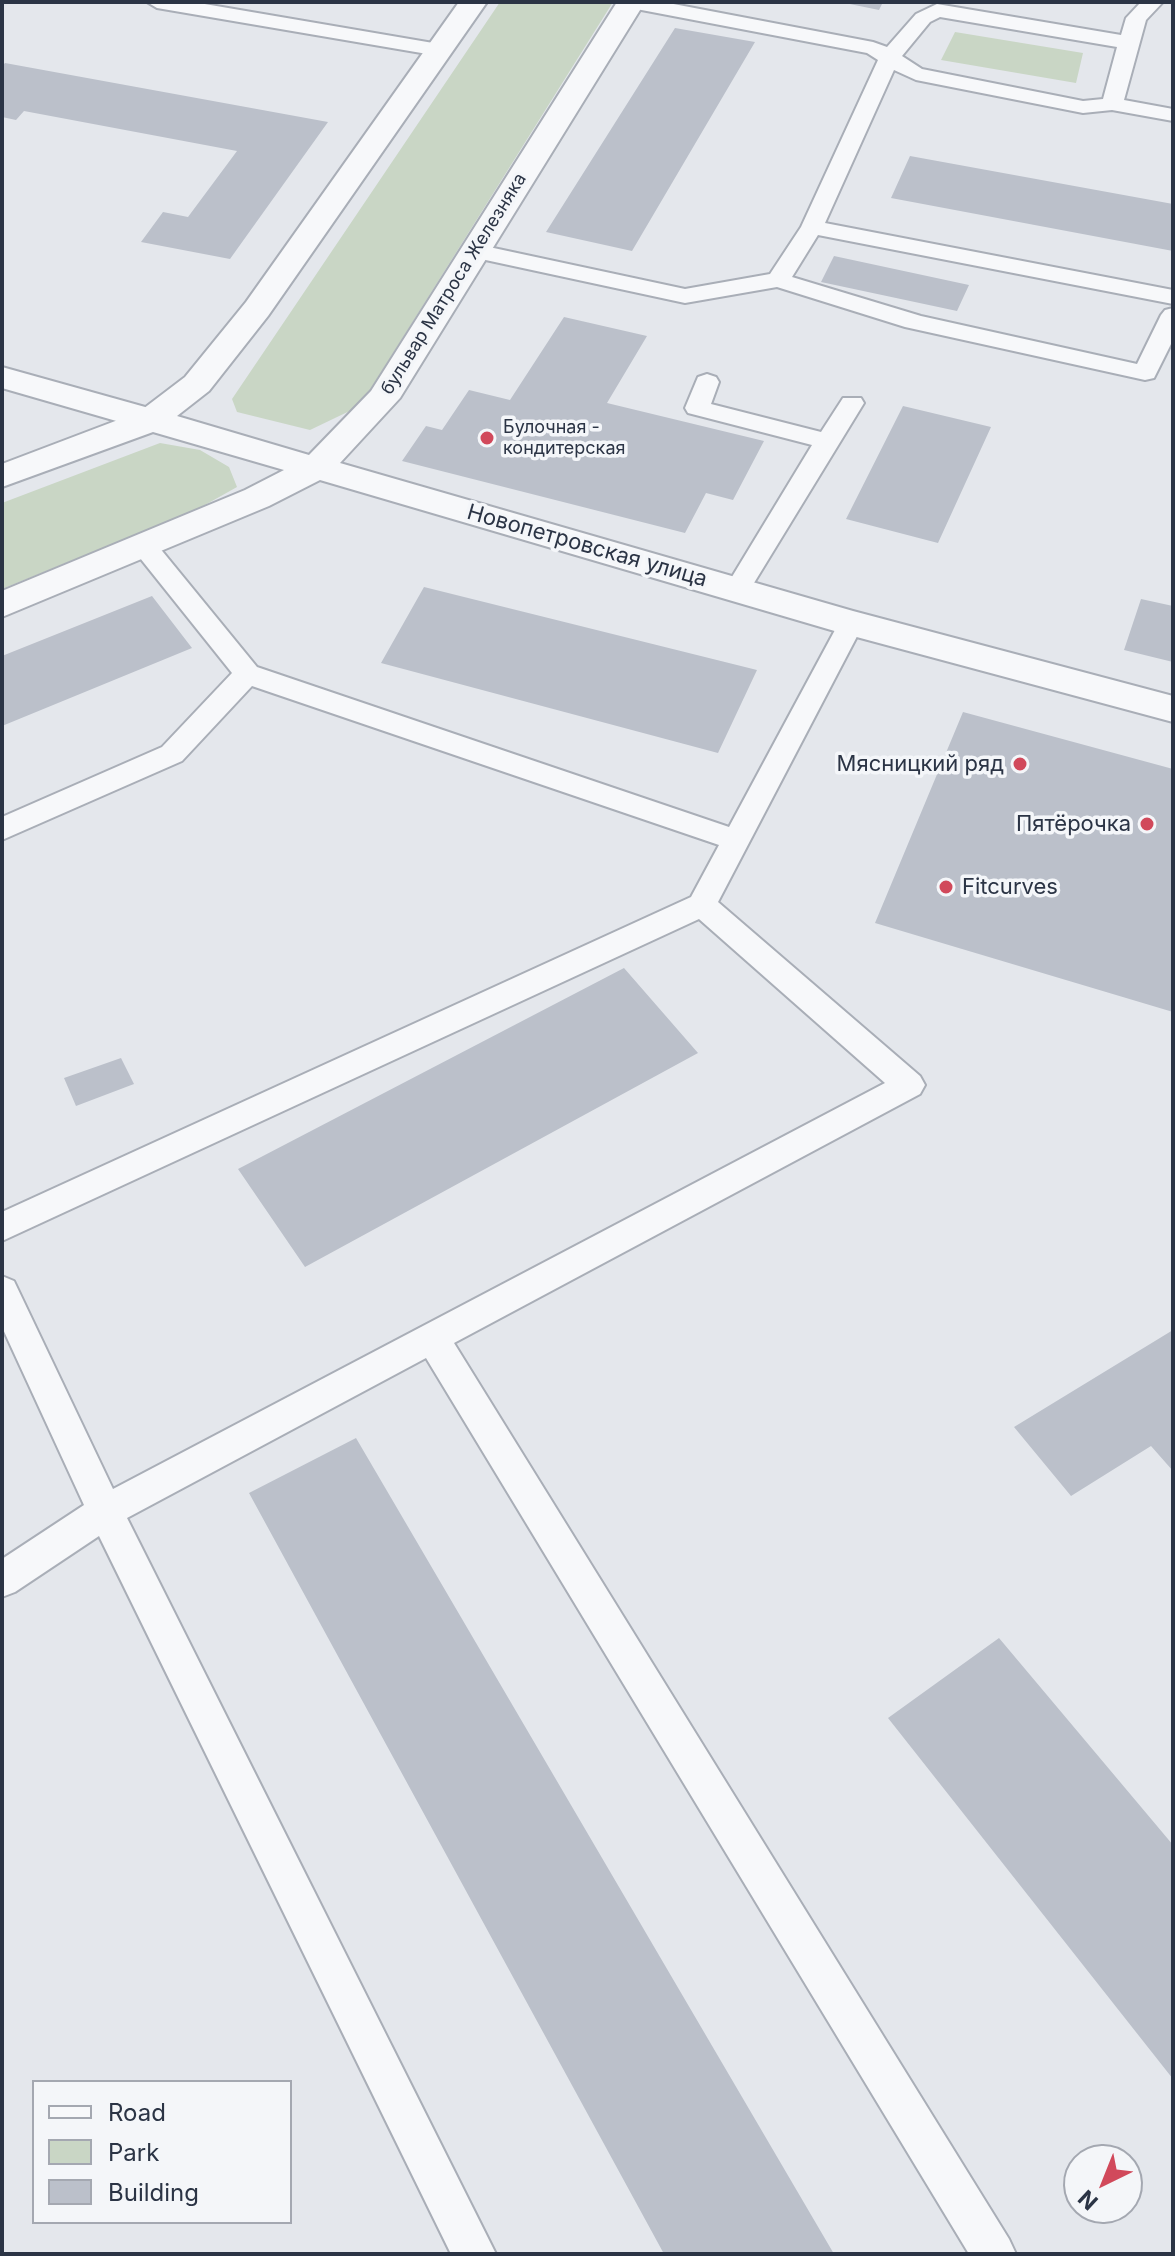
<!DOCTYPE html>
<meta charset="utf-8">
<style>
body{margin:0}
#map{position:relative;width:1175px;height:2256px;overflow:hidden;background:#e4e7ec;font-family:Inter,sans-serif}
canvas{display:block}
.frame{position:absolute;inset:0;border:4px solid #2b3445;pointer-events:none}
.legend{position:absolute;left:32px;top:2080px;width:260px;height:144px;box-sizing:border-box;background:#f4f6f9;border:2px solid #a4a8b1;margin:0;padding:10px 14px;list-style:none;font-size:24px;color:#2b3445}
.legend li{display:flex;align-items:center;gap:16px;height:40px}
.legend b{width:40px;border:2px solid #a4a8b1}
.north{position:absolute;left:1063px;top:2144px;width:80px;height:80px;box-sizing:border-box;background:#f4f6f9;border:2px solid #a4a8b1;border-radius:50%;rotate:223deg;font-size:22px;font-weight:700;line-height:32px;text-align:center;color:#2b3445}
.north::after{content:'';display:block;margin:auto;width:28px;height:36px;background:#d1495b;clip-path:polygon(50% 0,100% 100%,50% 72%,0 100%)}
</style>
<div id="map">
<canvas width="1175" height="2256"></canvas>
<div class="frame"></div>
<ul class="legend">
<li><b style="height:10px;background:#f7f8fa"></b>Road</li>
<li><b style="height:22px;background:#c9d6c5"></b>Park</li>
<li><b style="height:22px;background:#bbc0ca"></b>Building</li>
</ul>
<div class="north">N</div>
</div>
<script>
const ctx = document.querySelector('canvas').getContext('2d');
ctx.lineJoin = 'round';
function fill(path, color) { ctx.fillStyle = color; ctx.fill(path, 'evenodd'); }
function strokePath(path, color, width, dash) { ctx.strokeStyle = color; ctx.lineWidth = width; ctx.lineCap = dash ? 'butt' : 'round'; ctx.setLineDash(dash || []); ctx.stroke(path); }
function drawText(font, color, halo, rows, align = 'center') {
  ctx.font = font + ' Inter,sans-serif'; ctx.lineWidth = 7; ctx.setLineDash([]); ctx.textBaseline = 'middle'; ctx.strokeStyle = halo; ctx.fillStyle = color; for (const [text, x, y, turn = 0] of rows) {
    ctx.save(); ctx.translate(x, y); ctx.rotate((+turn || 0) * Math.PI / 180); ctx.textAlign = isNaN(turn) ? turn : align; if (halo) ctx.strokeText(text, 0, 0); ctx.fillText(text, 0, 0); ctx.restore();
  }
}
const green = new Path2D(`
 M500,2H613L360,406L310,430L237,412L232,399Z
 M955,32L1083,53L1076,83L941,60Z
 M160,443L200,450L229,467L237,487L196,510L2,589V503Z`);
const building = new Path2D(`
 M840,2H883L879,10Z
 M675,28L755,42L632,251L546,232Z
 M5,63L328,122L230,259L141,242L163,212L188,217L237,151L24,111L16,120L2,117V66Z
 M910,156L1173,204V251L891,198Z
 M834,256L969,285L957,311L821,282Z
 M564,317L647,336L607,403L764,441L733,500L706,493L685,533L402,461L426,426L442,430L469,390L510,400Z
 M903,406L991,427L938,543L846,519Z
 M424,587L757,670L718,753L381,663Z
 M152,596L192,648L2,726V656Z
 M1141,599L1173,606V662L1124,650Z
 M963,712L1173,769V1012L875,923Z
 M624,968L698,1053L305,1267L238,1169Z
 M121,1058L134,1084L76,1106L64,1078Z
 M1173,1330V1471L1151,1446L1071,1496L1014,1427Z
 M356,1438L834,2254H664L249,1493Z
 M999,1638L1173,1845V2079L888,1718Z`);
const service = new Path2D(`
 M147,2H193L439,44L449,50L439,56L157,8Z
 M621,2H663L873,42L887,47L916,14L937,4L1121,35L1126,18L1141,2H1163L1146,20L1124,100L1173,109V121L1112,110L1083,113L916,80L894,70L825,223L1173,290V304L818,235L792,277L921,316L1137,364L1161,315L1165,310L1173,308V340L1154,378L1145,380L905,327L777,287L685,303L467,256L464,251L467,246L475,244L685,289L770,274L801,227L878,60L867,53L631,8ZM940,17L1117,47L1103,99L1083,101L922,69L902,56L930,22Z
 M707,374L716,377L719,382L711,404L821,432L843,398H861L864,403L746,596L737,599L728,596L724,590L812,445L688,413L685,408L698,377Z
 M145,538L154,541L257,667L729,827L842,617L851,614L860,617L864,623L718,902L920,1076L925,1085L920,1094L454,1343L1009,2239L1016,2254H969L426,1358L127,1518L496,2254H451L99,1536L15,1592L2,1597V1559L84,1505L2,1327V1276L14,1281L113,1489L885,1083L699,919L2,1241V1212L691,897L719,845L252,686L182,761L2,840V817L162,747L232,673L136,553L132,547L136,541Z`);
const minor = new Path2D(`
 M2,367L163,412L168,420L163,428L151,431L2,388Z`);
const tertiary = new Path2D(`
 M459,2H487L268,316L209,391L177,416L309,455L371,391L617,2H645L400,398L340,463L853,611L1173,696V722L838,632L320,480L269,506L2,617V591L245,490L284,470L153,432L2,487V464L139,412L185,377L246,302Z`);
const markers = [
 [487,438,8,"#d1495b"],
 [1020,764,8,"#d1495b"],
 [1147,824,8,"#d1495b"],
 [946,887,8,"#d1495b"]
];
const farStreetnames = [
 ["бульвар Матроса Железняка",454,284,-58]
];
const farPoinames = [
 ["Булочная -",503,428],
 ["кондитерская",503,449]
];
const streetNames = [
 ["Новопетровская улица",587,546,16]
];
const poiNames = [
 ["Мясницкий ряд",1004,764],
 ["Пятёрочка",1131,824],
 ["Fitcurves",962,887,"left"]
];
fill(green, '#c9d6c5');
fill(building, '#bbc0ca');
strokePath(service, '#a9aeb7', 4);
strokePath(minor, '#a9aeb7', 4);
strokePath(tertiary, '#a9aeb7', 4);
fill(service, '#f7f8fa');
fill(minor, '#f7f8fa');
fill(tertiary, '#f7f8fa');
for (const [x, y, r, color] of markers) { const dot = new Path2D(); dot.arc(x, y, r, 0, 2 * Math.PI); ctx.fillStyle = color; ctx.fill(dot); strokePath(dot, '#f4f6f9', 3); }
drawText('18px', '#2b3445', '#f4f6f9', farStreetnames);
drawText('18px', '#2b3445', '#f4f6f9', farPoinames, 'left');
drawText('22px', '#2b3445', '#f4f6f9', streetNames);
drawText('22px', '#2b3445', '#f4f6f9', poiNames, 'right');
</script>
